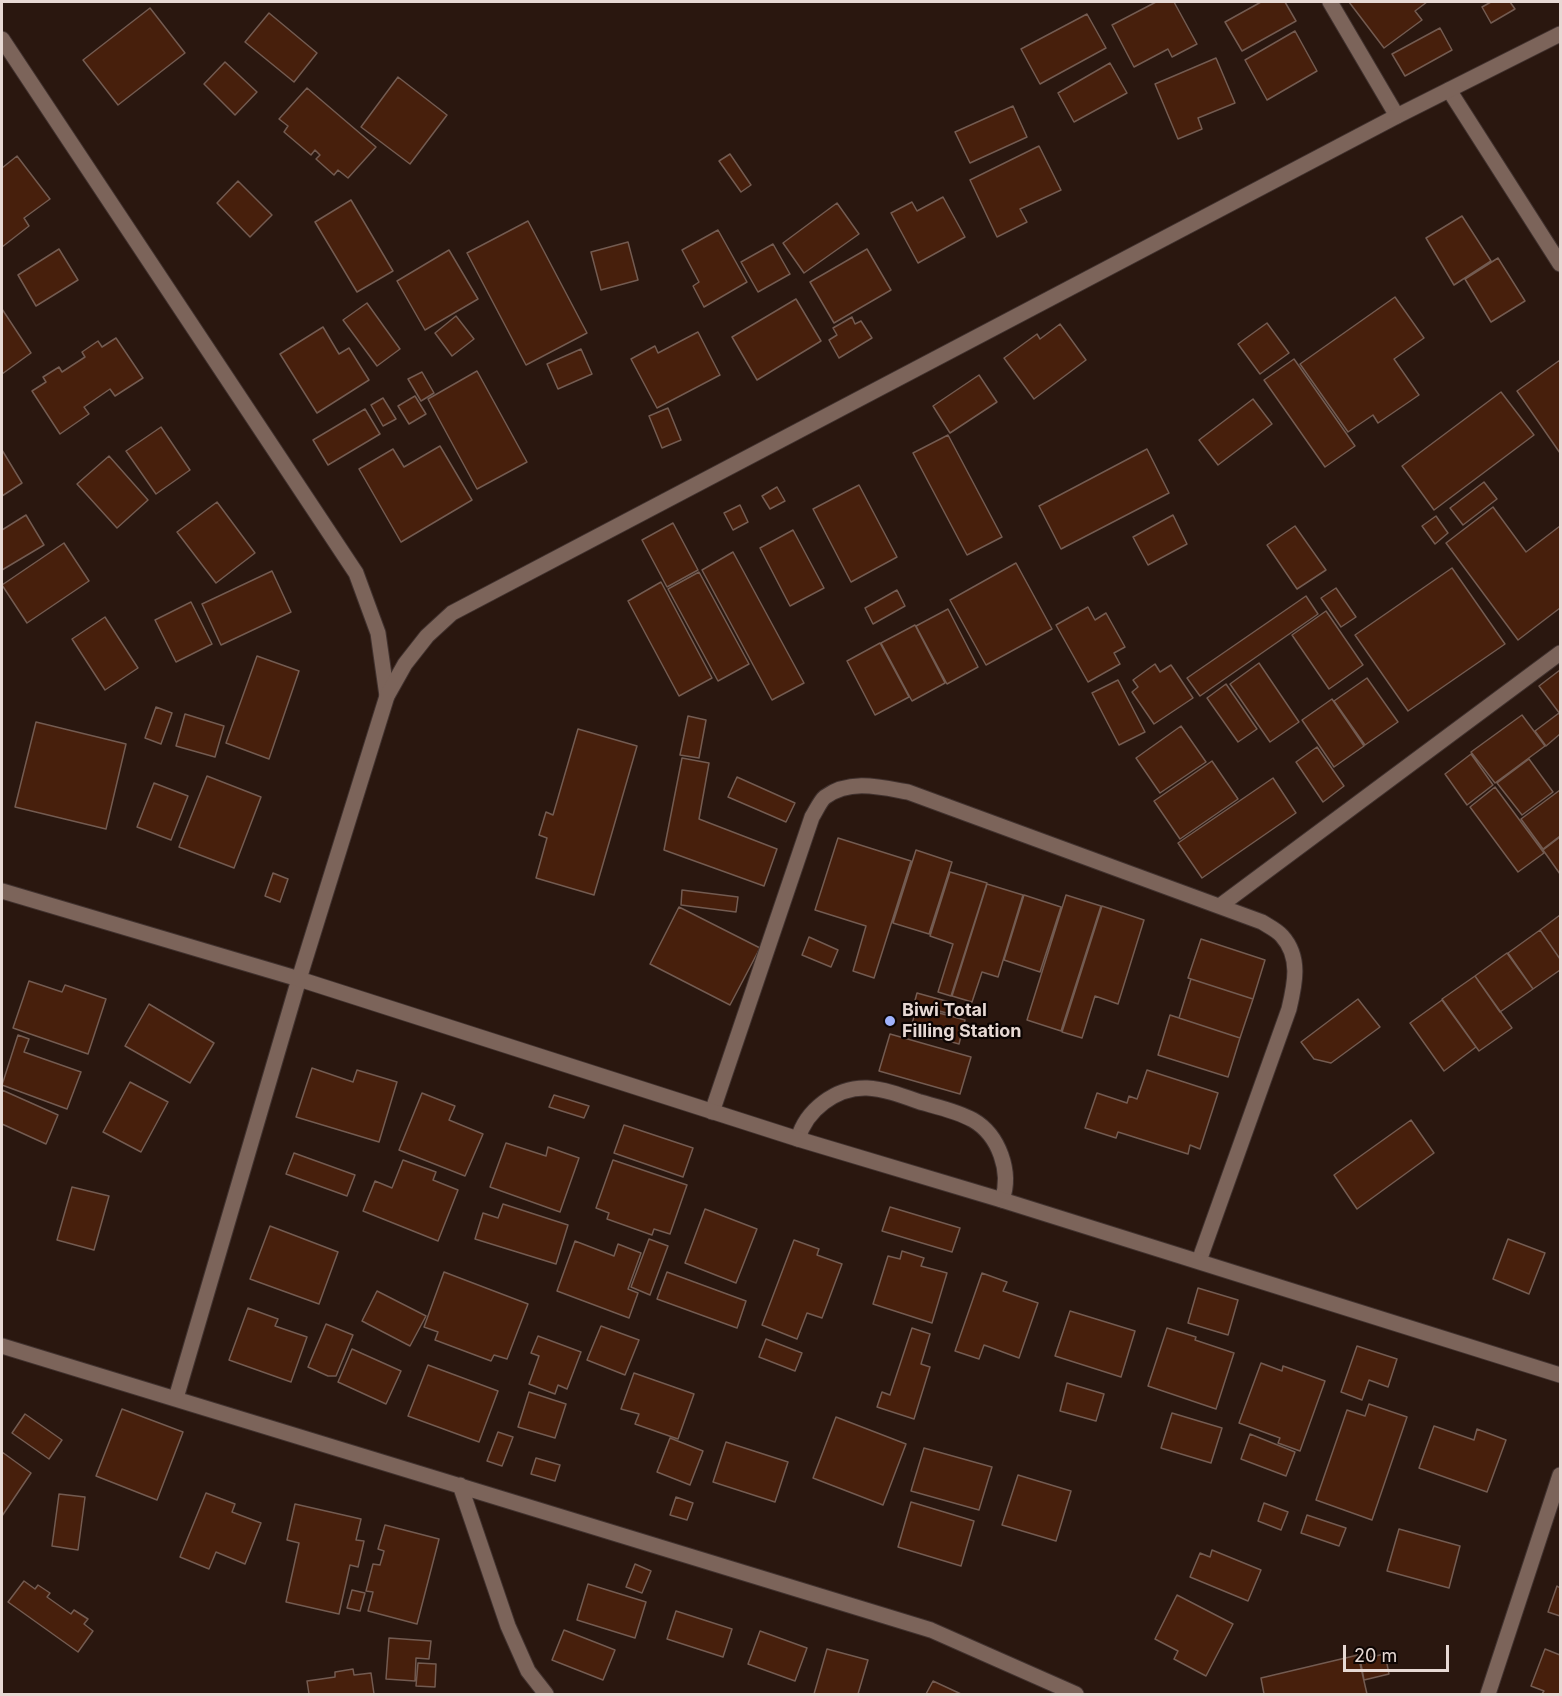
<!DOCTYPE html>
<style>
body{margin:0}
#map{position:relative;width:1562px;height:1696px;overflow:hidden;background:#2a170f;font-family:Inter,sans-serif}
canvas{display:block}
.frame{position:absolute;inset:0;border:3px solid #e7d9d4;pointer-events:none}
.scale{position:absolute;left:1343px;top:1645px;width:106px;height:27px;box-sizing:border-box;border:3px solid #e7d9d4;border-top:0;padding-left:8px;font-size:18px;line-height:21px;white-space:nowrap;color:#e7d9d4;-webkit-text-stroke:4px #0d0503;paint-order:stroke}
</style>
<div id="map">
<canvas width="1562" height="1696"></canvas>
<div class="frame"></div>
<div class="scale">20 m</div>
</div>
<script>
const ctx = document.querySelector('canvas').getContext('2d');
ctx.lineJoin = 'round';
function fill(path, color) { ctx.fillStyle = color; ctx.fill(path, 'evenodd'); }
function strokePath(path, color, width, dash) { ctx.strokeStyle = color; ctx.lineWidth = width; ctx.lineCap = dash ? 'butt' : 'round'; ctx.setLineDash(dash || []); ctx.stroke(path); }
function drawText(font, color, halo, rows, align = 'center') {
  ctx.font = font + ' Inter,sans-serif'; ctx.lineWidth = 4.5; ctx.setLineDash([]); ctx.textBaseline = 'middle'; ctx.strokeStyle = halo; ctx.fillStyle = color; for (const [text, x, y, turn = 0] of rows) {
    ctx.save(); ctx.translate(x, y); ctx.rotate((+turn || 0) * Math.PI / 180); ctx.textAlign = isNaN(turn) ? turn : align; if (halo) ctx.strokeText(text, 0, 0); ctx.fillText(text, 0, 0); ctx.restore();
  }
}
const building = new Path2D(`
 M1156,2H1174L1197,44L1172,57L1168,49L1134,67L1112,25Z
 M1261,2H1285L1296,21L1242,51L1225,22Z
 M1349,2H1427L1415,11L1422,20L1384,48Z
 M1491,2H1510L1515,9L1491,23L1482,7Z
 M150,8L185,53L118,105L83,60Z
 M269,13L317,53L294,82L245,42Z
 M1087,14L1106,48L1040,84L1021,49Z
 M1440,28L1452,50L1405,76L1392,54Z
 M1295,31L1317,71L1267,100L1245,60Z
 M1216,58L1235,103L1198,118L1202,129L1178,139L1155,84Z
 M225,62L257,92L235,115L204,84Z
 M1110,63L1127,93L1074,122L1058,93Z
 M398,77L447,115L410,164L361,127Z
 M307,88L376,147L348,178L338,170L334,175L316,159L320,155L315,150L311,155L284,132L288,126L279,119Z
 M1013,106L1027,137L970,163L955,132Z
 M1039,146L1061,190L1020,209L1027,222L997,237L970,180Z
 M730,154L751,185L741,192L719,161Z
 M17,156L50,199L24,218L29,226L2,247V168Z
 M238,181L272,215L250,237L217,203Z
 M943,197L965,237L918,263L891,213L912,202L917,211Z
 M351,200L393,271L357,292L315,222Z
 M837,203L859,234L804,273L783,243Z
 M1462,216L1491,261L1454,285L1426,238Z
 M528,221L587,333L526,365L467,253Z
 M718,230L747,282L704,307L693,286L699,282L682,250Z
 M628,242L638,280L601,290L591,252Z
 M773,244L790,274L758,292L741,262Z
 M59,249L78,280L36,306L18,275Z
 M867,249L891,290L834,323L810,282Z
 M449,250L478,299L425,330L397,281Z
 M1498,258L1525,301L1491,322L1465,279Z
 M1395,297L1424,338L1394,359L1419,395L1378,423L1373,415L1348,432L1300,364Z
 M796,299L821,341L757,380L732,337Z
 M367,303L400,349L377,366L343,320Z
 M2,309L31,353L2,374Z
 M456,316L474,339L452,356L435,333Z
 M852,317L855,324L861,321L872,338L839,358L829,340L837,335L833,328Z
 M1267,323L1289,353L1260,374L1238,344Z
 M1060,324L1086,360L1034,399L1004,358L1037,334L1040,339Z
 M323,327L339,354L349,348L369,380L317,413L280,354Z
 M698,332L720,375L657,408L631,359L655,346L658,353Z
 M116,338L143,378L115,396L110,389L84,407L89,414L60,434L32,391L46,382L43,377L59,367L62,372L85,357L82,352L98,341L102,347Z
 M581,349L592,374L558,389L547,364Z
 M1294,359L1355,446L1325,467L1264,380Z
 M1560,360V453L1517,391Z
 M477,371L527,462L477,489L428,399Z
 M422,372L434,393L421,401L408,379Z
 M979,375L997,402L950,433L933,406Z
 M1501,392L1534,435L1434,510L1402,466Z
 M415,396L426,414L409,424L398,406Z
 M383,398L396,419L383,426L371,405Z
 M1253,399L1272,424L1218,465L1199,440Z
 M668,408L681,440L662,448L649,416Z
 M365,409L380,434L328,465L313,440Z
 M161,427L190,470L156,494L126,451Z
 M948,435L1002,537L967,555L913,453Z
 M440,446L472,500L401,542L359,469L393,449L404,467Z
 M1147,449L1169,493L1061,549L1039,506Z
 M2,450L22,483L2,496Z
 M109,456L148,500L117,528L77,484Z
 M1484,482L1497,499L1463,525L1450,508Z
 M859,485L897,557L851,582L813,509Z
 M777,487L785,501L770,509L762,496Z
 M217,502L255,553L216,583L177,532Z
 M740,505L748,522L733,530L724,513Z
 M1493,507L1526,552L1560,526V608L1518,640L1446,543Z
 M26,515L44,545L2,570V530Z
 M1173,515L1187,544L1148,565L1133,537Z
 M1436,516L1448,533L1435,544L1422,526Z
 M673,523L698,570L667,587L642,540Z
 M1295,526L1326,570L1297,589L1267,545Z
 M793,530L824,588L790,606L760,548Z
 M64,543L89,581L27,623L2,585Z
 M733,552L804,683L772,700L702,570Z
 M1016,563L1052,629L986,665L950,600Z
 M1452,568L1505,644L1408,711L1355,635Z
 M272,571L291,612L221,645L202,604Z
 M699,572L749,664L718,681L668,589Z
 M661,582L712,678L679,696L628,601Z
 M1336,588L1356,617L1341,627L1321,598Z
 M897,590L905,606L873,624L865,608Z
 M1306,596L1318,614L1200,696L1187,678Z
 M191,602L212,644L176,662L155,620Z
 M1088,607L1095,620L1106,613L1125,647L1114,653L1120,664L1088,682L1056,625Z
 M948,609L978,667L947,684L916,626Z
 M1326,611L1363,665L1329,689L1292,635Z
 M105,617L138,668L105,690L72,639Z
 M915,625L945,683L912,701L881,643Z
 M880,643L909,697L875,715L847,661Z
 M257,656L299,671L269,759L226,743Z
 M1259,663L1299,722L1270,742L1230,684Z
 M1155,664L1160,672L1171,665L1193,698L1154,724L1132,692L1138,687L1133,680Z
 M1560,670V714L1539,686Z
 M1367,678L1398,722L1365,745L1334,701Z
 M1118,680L1145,732L1119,745L1092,693Z
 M1226,684L1257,729L1238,742L1207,698Z
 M1332,699L1364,746L1334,767L1302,720Z
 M156,707L172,713L161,744L145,738Z
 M1559,713L1560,716V734L1546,746L1535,731Z
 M185,714L224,726L215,757L176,746Z
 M1522,715L1545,746L1495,783L1471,752Z
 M688,716L706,720L699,758L680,755Z
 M36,722L126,744L106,829L15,807Z
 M1181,726L1206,762L1160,793L1136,758Z
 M578,729L637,746L594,895L536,878L547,838L539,835L546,812L553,815Z
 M1317,747L1344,786L1323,802L1296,762Z
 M1471,754L1493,785L1467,805L1445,774Z
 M682,758L709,763L699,819L777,849L764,886L664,850Z
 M1529,759L1553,792L1522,815L1497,783Z
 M1212,761L1238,799L1180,839L1154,801Z
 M207,776L261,797L234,868L179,847Z
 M737,777L795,803L786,822L728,797Z
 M1273,778L1296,813L1202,878L1178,843Z
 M154,783L188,796L171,840L137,827Z
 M1495,787L1544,853L1518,872L1470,807Z
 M1560,790V836L1543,849L1521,819Z
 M1560,837V874L1543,850Z
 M838,838L911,861L874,978L853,971L866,926L815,910Z
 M916,850L952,862L929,934L893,923Z
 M950,872L987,883L951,996L938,992L953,944L930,936Z
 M273,873L288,879L280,902L265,896Z
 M987,884L1023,895L998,977L982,972L972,1002L952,996Z
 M682,890L738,897L736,912L681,905Z
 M1024,895L1061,907L1040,972L1004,960Z
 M1066,895L1101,906L1061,1031L1027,1020Z
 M1102,906L1144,920L1118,1004L1095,996L1082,1038L1062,1032Z
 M679,907L760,948L730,1005L650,964Z
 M1560,915V959L1540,930Z
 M1540,930L1560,959V970L1533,989L1508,953Z
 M809,937L838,950L831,967L802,955Z
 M1201,939L1265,960L1253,999L1188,978Z
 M1507,953L1533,989L1500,1012L1475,976Z
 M1475,976L1512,1028L1479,1051L1442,999Z
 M1191,979L1253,999L1240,1038L1179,1018Z
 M29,981L62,992L65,985L106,999L88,1054L13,1028Z
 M917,993L953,1003L950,1014L914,1004Z
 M1358,999L1380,1027L1331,1063L1314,1059L1301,1042Z
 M1442,1000L1476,1047L1444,1071L1410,1023Z
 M149,1004L214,1043L190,1083L125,1046Z
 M917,1007L965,1020L959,1044L910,1030Z
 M1170,1015L1240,1038L1228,1077L1158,1055Z
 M890,1034L971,1057L960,1094L879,1071Z
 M18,1035L29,1039L24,1052L81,1072L67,1109L2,1085Z
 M312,1068L353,1082L357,1070L397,1082L379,1142L296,1117Z
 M1147,1070L1218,1093L1200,1149L1190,1145L1188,1154L1118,1132L1116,1138L1085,1128L1097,1093L1127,1103L1129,1096L1137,1099Z
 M130,1082L168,1102L141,1152L103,1132Z
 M2,1090L58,1115L46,1144L2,1124Z
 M422,1093L455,1106L449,1120L483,1134L465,1176L399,1150Z
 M554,1095L589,1106L584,1118L549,1107Z
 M1411,1120L1434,1153L1357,1209L1334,1175Z
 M624,1125L693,1148L683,1177L614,1153Z
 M506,1143L546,1156L548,1147L579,1158L560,1212L490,1187Z
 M294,1153L355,1175L347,1196L286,1174Z
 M403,1160L436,1172L433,1180L458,1190L438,1241L363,1211L375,1181L392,1188Z
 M613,1160L687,1185L670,1234L654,1229L652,1235L607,1219L609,1213L596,1208Z
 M72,1187L109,1196L94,1250L57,1240Z
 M503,1204L568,1225L556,1264L475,1239L483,1213L498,1218Z
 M890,1207L960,1228L952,1252L882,1231Z
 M705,1209L757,1229L736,1283L685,1263Z
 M270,1226L338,1252L319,1304L250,1279Z
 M649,1239L668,1246L650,1295L631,1287Z
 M1508,1239L1545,1253L1529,1294L1493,1279Z
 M794,1240L819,1249L817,1255L842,1264L822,1318L807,1313L797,1339L762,1325Z
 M575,1241L614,1256L618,1244L641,1253L628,1289L638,1293L629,1318L557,1291Z
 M902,1251L924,1258L921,1266L947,1273L932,1323L873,1304L888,1256L900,1259Z
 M444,1272L528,1304L507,1359L494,1355L491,1361L435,1340L438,1332L424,1327Z
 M667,1272L746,1301L737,1328L657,1299Z
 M982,1273L1007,1282L1003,1291L1038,1303L1019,1358L984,1345L979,1359L955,1351Z
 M1198,1288L1238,1300L1228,1335L1188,1323Z
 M377,1291L426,1316L410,1346L362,1321Z
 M248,1308L278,1319L275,1326L307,1337L291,1382L229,1360Z
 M1070,1311L1135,1331L1121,1377L1055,1356Z
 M326,1324L353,1335L336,1376H328L308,1367Z
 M601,1326L639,1340L625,1375L587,1360Z
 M912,1328L930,1334L921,1364L930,1367L914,1419L877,1407L882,1392L890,1395Z
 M1167,1328L1196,1337L1195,1340L1234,1353L1216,1409L1148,1386Z
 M538,1336L581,1352L567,1389L558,1385L555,1394L529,1384L539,1356L531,1353Z
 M766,1339L802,1353L795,1371L759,1357Z
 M1357,1346L1397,1359L1388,1387L1369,1380L1362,1400L1341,1392Z
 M352,1349L401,1371L386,1404L338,1382Z
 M1261,1363L1282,1371L1283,1366L1325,1381L1300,1451L1278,1443L1280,1438L1239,1423Z
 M428,1365L498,1391L479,1442L408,1416Z
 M634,1373L694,1394L678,1439L635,1424L639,1414L621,1409Z
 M1067,1383L1104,1394L1096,1421L1060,1411Z
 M529,1392L566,1404L555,1438L518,1427Z
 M1369,1404L1407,1417L1372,1520L1316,1500L1347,1410L1365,1416Z
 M122,1409L183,1432L157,1500L96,1476Z
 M1172,1413L1222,1428L1211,1463L1161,1448Z
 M25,1414L62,1440L49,1459L12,1433Z
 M836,1417L906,1444L883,1505L813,1478Z
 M1434,1426L1474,1440L1477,1429L1506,1440L1487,1492L1419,1468Z
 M498,1432L513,1437L502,1466L487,1461Z
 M1250,1434L1295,1452L1286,1476L1241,1459Z
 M670,1438L703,1451L690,1485L657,1472Z
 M726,1442L788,1462L775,1502L713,1482Z
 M924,1448L992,1467L979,1510L911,1491Z
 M2,1452L31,1473L2,1516Z
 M536,1458L560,1465L555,1481L531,1474Z
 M1018,1475L1071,1491L1056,1541L1002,1525Z
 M206,1493L235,1504L232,1512L261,1523L245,1564L216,1552L209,1569L180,1557Z
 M59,1494L85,1497L78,1550L52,1546Z
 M676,1497L693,1503L687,1520L670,1515Z
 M911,1502L974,1521L961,1566L898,1547Z
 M1264,1503L1288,1512L1281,1530L1258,1521Z
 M295,1504L361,1519L356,1540L364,1541L358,1567L350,1565L339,1614L286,1602L299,1543L287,1540Z
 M1307,1515L1346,1528L1339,1546L1301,1533Z
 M385,1525L439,1539L417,1624L368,1611L373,1592L366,1591L373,1564L380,1565L384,1551L378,1549Z
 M1399,1529L1460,1546L1449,1588L1387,1571Z
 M1212,1550L1261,1570L1248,1601L1190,1577L1200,1553L1210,1557Z
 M635,1564L651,1571L642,1593L626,1587Z
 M24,1581L35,1589L38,1585L50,1593L47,1597L71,1614L74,1610L88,1619L84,1624L93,1631L78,1652L8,1602Z
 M588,1584L646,1602L635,1638L577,1620Z
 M1557,1586L1560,1588V1616L1548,1612Z
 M352,1590L365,1593L360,1611L347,1608Z
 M1177,1595L1233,1624L1206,1676L1174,1659L1178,1651L1155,1639Z
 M676,1611L732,1629L723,1657L667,1639Z
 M564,1630L615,1650L603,1680L552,1660Z
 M760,1631L807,1648L795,1681L748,1664Z
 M389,1638L431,1641L429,1659L416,1658L415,1681L386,1679Z
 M827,1649L868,1660L858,1694H814Z
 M1545,1649L1560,1655V1694H1542L1544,1691L1531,1686Z
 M1385,1654L1389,1674L1364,1680L1360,1659Z
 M1358,1655L1367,1694H1264L1261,1678Z
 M418,1663L436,1664L435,1687L416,1686Z
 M353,1669L354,1675L371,1673L374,1694H309L307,1681L335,1677V1672Z
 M933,1681L961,1694H926Z`);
const lane = new Path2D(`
 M798,1139C806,1110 836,1087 867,1088C885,1089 903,1096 920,1102C938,1107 957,1111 973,1120C999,1135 1012,1172 1002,1200`);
const street = new Path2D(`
 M1330,2L1397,116
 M2,39L356,573L378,633L387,696
 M1449,90L1560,264
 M1221,905L1560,653
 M712,1112L812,817C816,811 820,801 825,797C850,779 880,787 908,792L1262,922C1268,926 1277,930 1282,936C1301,957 1295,984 1289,1009L1199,1261
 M2,1346L931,1630L1076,1694
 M176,1398L299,979
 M460,1485L508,1626L528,1671L546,1694
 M1488,1694L1560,1475`);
const secondary = new Path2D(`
 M2,891L299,979L798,1139L1002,1200L1560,1375
 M299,979L387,696L405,664L427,636L452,613L1397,116L1560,34`);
const markers = [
 [890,1021,6,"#a0b3fd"]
];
const poiNames = [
 ["Biwi Total",902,1011],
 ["Filling Station",902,1032]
];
fill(building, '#471f0c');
strokePath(building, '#735b51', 1.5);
strokePath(lane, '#41322f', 17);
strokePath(street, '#41322f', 17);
strokePath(secondary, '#41322f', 17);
strokePath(lane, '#7c645a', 15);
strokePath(street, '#7c645a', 15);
strokePath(secondary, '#7c645a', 15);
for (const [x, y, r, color] of markers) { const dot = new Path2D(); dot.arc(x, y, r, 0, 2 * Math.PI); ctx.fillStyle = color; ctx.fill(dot); strokePath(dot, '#0d0503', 2); }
drawText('bold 18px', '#e7d9d4', '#0d0503', poiNames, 'left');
</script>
